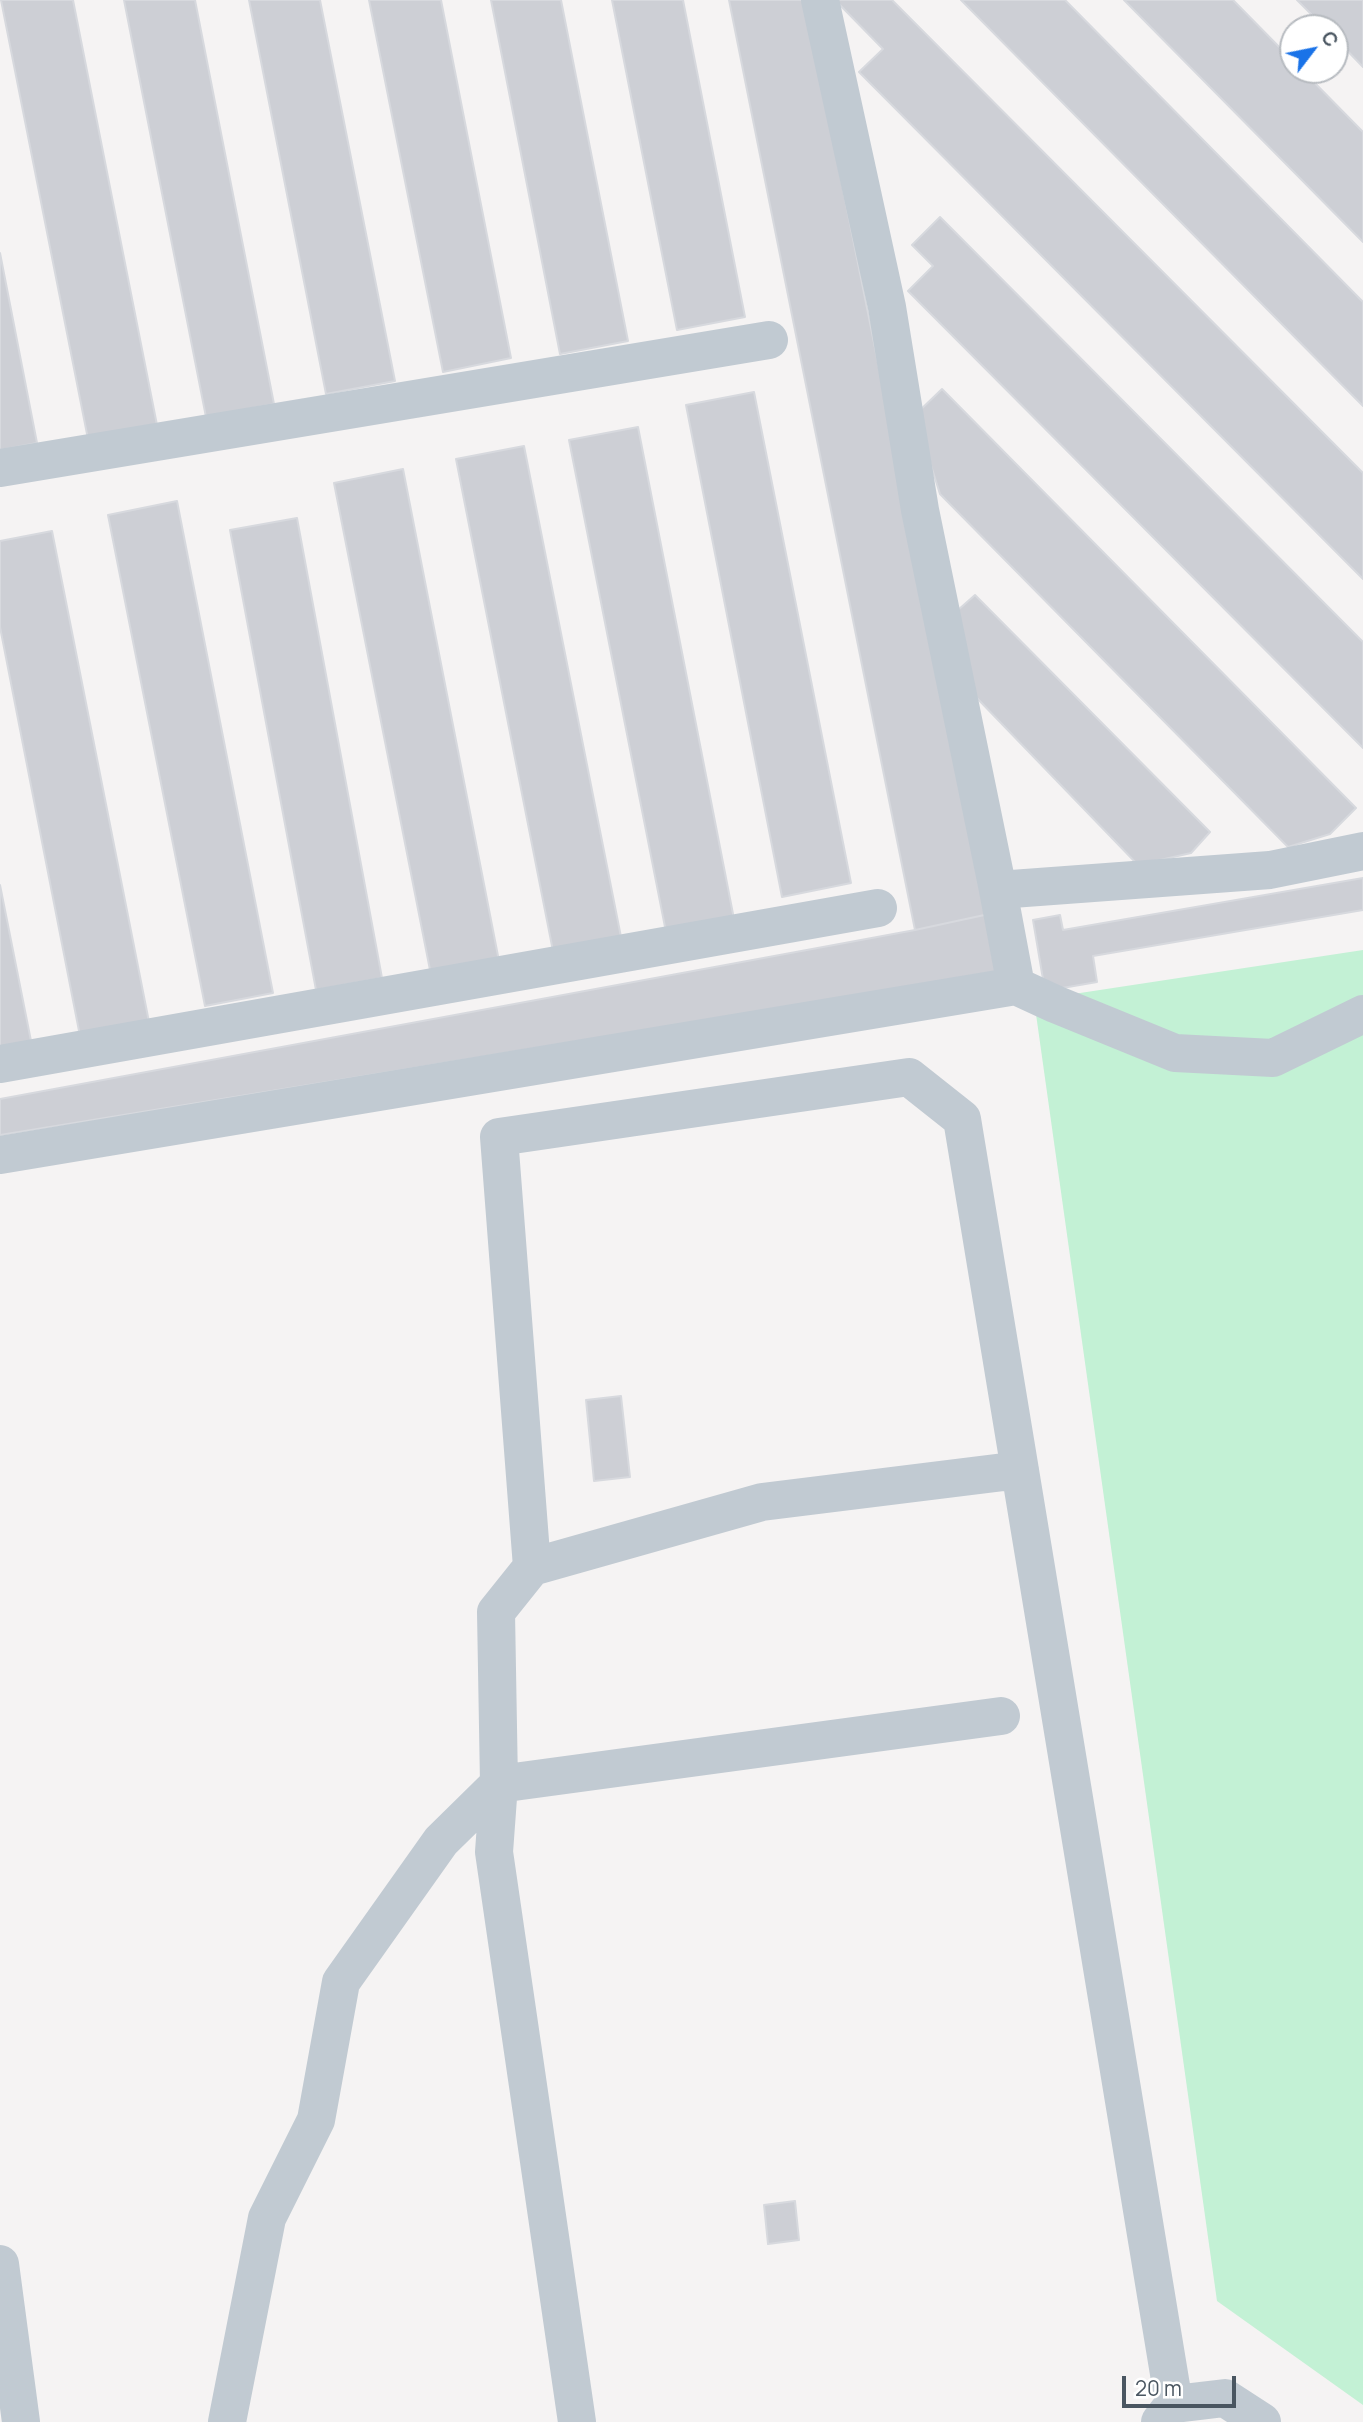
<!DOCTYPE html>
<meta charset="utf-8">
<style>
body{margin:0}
#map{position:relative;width:1363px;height:2422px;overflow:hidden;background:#f5f3f3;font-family:Manrope,sans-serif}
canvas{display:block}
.north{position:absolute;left:1279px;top:14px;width:70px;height:70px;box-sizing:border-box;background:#fff;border:2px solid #b7bbc0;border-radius:50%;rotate:58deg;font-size:19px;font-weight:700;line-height:28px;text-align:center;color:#4a5661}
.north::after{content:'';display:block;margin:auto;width:24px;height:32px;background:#1a73e8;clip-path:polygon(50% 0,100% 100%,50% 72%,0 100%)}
.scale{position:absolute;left:1122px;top:2376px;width:114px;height:32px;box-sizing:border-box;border:4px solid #4a5661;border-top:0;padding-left:9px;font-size:21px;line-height:24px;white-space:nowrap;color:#4a5661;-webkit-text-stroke:5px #fff;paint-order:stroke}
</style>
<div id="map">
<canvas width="1363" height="2422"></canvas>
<div class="north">С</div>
<div class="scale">20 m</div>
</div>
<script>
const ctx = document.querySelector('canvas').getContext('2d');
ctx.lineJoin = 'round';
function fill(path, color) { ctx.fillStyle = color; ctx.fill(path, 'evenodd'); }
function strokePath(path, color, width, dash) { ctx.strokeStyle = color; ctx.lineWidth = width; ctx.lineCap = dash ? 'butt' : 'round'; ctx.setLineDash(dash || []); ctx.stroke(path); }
const green = new Path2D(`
 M1363,950V2405L1217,2301L1034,1000Z`);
const building = new Path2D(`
 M1,0H73L157,425L88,439Z
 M124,0H195L274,404L206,417Z
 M249,0H320L395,381L326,394Z
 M369,0H441L511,358L443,372Z
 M491,0H561L628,341L560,354Z
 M612,0H683L745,317L677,330Z
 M729,0H805L989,914L915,930Z
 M839,0H892L1363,473V579L859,72L883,49L837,2Z
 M961,0H1065L1363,302V406Z
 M1124,0H1233L1293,61V70H1302L1363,132V242Z
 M1297,0H1363V67L1335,38V28H1325Z
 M940,217L1363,642V748L908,291L933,266L912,245Z
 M0,253L37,443L0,450Z
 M942,389L1356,808L1330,834L1288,847L940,494L915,415Z
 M754,392L851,883L782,897L686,405Z
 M638,427L734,919L666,932L569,440Z
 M524,446L621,937L553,951L456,459Z
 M403,469L499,961L431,975L334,483Z
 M177,501L273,993L205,1006L108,515Z
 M297,518L382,978L316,990L230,530Z
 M52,531L149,1022L80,1036L0,627V541Z
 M975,595L1210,832L1191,853L1138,865L973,694L958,610Z
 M1363,878V910L1093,956L1097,982L1045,991L1033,920L1060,915L1063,930Z
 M0,885L32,1046L0,1052Z
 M989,914L1000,973L0,1135V1099L915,930Z
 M621,1396L630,1477L594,1481L586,1400Z
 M795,2201L799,2240L768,2244L764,2205Z`);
const minor = new Path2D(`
 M820,0L887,307L920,510L998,890L1270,870L1363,851
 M0,468L769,340
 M998,890L1016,986
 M0,1064L878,908
 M0,1155L1016,986L1055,1004L1175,1053L1273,1058L1363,1014
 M532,1567L762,1502L1020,1470
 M0,2264L21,2422
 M227,2422L267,2218L316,2120L341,1982L441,1841L499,1784L496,1612L532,1567L499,1137L909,1077L962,1119L1174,2404
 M577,2422L494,1852L499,1784L1001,1716
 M1160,2422L1174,2404L1225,2398L1262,2422`);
fill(green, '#c3f1d5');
fill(building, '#cdcfd5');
strokePath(building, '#d7d9de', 2);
strokePath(minor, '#c1cad2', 38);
</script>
